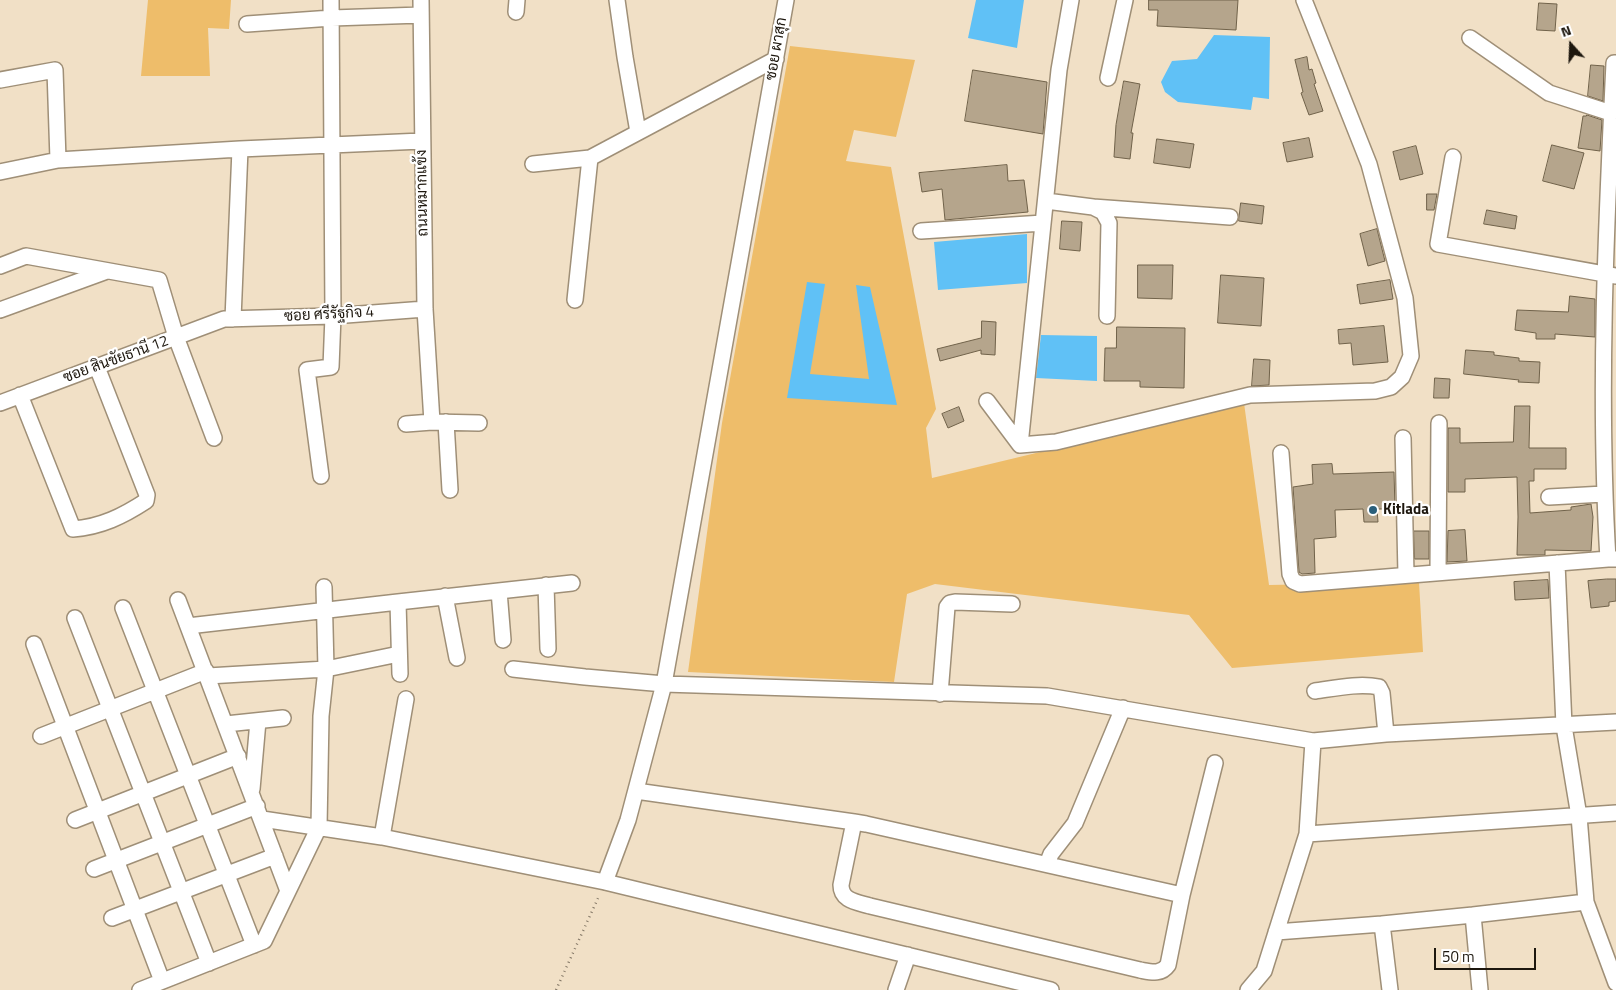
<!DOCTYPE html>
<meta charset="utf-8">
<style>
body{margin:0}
#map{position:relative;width:1616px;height:990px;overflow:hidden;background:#f1e0c6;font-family:"Titillium Web",sans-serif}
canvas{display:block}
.north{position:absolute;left:1546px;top:20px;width:50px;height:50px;-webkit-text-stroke:4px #fff;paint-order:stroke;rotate:340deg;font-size:14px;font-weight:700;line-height:20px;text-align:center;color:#1d170e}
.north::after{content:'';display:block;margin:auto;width:18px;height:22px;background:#1d170e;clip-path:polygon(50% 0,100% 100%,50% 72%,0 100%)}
.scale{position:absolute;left:1434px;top:948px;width:102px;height:22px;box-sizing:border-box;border:2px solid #1d170e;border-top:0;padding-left:6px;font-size:15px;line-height:18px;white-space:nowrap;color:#1d170e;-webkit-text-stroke:4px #fff;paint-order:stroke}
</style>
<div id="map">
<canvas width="1616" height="990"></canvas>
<div class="north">N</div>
<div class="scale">50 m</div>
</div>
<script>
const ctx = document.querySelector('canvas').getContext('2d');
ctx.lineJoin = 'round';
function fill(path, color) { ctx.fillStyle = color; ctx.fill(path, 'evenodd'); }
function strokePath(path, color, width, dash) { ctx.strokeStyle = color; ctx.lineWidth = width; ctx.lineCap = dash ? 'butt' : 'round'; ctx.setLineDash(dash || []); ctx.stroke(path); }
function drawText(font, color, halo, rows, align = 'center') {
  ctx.font = font + ' "Titillium Web",Sarabun,sans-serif'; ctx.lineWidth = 4.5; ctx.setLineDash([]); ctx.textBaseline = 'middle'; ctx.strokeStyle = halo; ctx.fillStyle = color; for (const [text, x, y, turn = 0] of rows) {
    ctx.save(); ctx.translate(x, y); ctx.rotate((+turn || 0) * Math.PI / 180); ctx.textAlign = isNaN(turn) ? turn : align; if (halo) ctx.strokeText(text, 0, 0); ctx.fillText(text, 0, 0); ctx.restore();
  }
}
const green = new Path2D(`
 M148,0H231L229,29L208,28L210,76H141Z
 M790,46L915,60L896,137L854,130L846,161L891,167L936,409L926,428L932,478L1244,403L1269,585L1419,582L1423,652L1232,668L1189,615L935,584L907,594L894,682L688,672L722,423Z`);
const water = new Path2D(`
 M976,0H1024L1017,48L968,38Z
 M1214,35L1270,37L1269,99L1253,97L1251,110L1178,102L1165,92L1161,82L1172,61L1197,59Z
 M1027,234V283L938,290L934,242Z
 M807,282L825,284L810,374L869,379L856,285L870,287L897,405L787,398Z
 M1041,335L1097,336V381L1036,378Z`);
const building = new Path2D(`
 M1149,0H1238L1236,30L1157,26L1158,10H1149Z
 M1539,3L1557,4L1555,31L1537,30Z
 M1307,57L1309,70L1312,69L1316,83L1314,84L1323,111L1309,115L1301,93L1303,92L1295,60Z
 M1591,65L1604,66L1603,101L1588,96Z
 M973,70L1047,82L1043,134L965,121Z
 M1124,81L1140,84L1131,133H1133L1130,159L1114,157L1116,125Z
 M1587,115L1602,120L1600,151L1578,148L1583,116H1586Z
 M1309,138L1313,157L1287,162L1283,143Z
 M1157,139L1194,144L1190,168L1154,163Z
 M1552,145L1584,153L1574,189L1543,181Z
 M1416,146L1423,174L1400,180L1393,152Z
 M1007,165L1008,181L1024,180L1028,212L945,220L942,189L922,192L919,173Z
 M1427,194H1437L1434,210H1427Z
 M1241,203L1264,206L1262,224L1239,221Z
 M1487,210L1517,216L1515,229L1484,224Z
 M1062,221L1082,222L1080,251L1060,249Z
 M1377,229L1385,261L1368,266L1360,234Z
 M1138,265H1173L1172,299L1138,298Z
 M1221,275L1264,278L1261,326L1218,323Z
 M1390,280L1393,299L1360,304L1357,285Z
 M1570,296L1595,299V337L1555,334V339H1536V333L1515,330L1517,310L1568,312Z
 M982,321L996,322L995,355L981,354V350L940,361L937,349L981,338Z
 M1384,326L1388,362L1353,365L1351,343L1339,344L1338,330Z
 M1117,327L1185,328L1184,388L1140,387V381H1104L1105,348H1116Z
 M1466,350L1494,352V355L1519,358V361L1540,362L1539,383L1518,382L1519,380L1464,374Z
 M1254,359L1270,360L1269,385L1252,386Z
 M1435,378L1450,379L1449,398H1434Z
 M1515,406H1530L1529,448H1566V469H1534V481H1529L1530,513L1571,510V507L1591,504L1593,517L1591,551L1545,550V555H1517L1518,517L1517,477L1465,479V492H1448V428H1460V443L1513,442Z
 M959,407L964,421L948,428L942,414Z
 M1332,464L1333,474L1394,472L1395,509H1377L1378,522H1364L1363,509L1335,510L1336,537L1314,539L1315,573L1302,574L1299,572L1293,487L1313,484L1312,465Z
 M1465,530L1467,561L1447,562L1448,531Z
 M1414,531H1429V559H1415Z
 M1607,579H1616V601L1609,602V606L1591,608L1588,581Z
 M1548,580L1549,598L1515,600L1514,582Z`);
const path = new Path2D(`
 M556,990L599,896`);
const minor = new Path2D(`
 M421,0L425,309L432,422
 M617,0L625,57L638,132
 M516,12L517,0
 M247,24L332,18L421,15
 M1470,38L1549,93L1611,113
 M1616,63H1614C1606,228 1598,394 1608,559H1616
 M1108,78L1125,0
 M0,80L55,70L58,160L0,172
 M1453,157L1438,244L1616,276
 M58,160L240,149
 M533,164L590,158L776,59
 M1046,201L1093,207L1103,212L1109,223L1107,316
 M1093,207L1230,217
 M921,231L1043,223
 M0,266L26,256L159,280L176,337L214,438
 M575,300L590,158
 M0,310L107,271
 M233,319L240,149L422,141
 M20,395L73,529C101,527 123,516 146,501L147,495L97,367
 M987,401L1020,445L1056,442L1250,395L1375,391L1391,387L1402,377L1411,356L1405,298L1369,164L1304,0
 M0,403L224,319L333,316L425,309
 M446,422L450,490
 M406,424L432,422L479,423
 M1403,438L1406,575
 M1020,445L1059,70L1071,0
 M1281,453L1290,574L1293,581L1300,584L1608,559
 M321,476L307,370L331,367L333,316L331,0
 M1549,497L1604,494
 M1557,563L1564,726L1579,816L1586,902L1616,983
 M1438,572L1439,423
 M546,585L548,649
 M499,591L503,640
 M445,596L457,658
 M178,600L288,891
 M398,602L572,583
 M123,608L254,945
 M75,618L209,963
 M188,626L398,602L400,674
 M34,644L162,981
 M513,669L585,677L664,684L1047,696L1313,741L1386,734L1616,722
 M208,676L326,669L399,654
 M1315,691C1336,688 1359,683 1379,687L1382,693L1386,734
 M940,694L947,607L950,603L955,602L1012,604
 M406,699L382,837L605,882L1051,990
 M226,724L283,718
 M41,736L206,671
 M1313,741L1307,834L1616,813
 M252,789L258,721
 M636,791L854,822L866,824L1182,895L1168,965C1161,975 1151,972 1140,970L870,906C857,902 841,901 841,885L854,822
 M262,819L382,837
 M75,820L238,756
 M1047,864L1051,854L1075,823L1123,708
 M94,869L257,806
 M605,882L628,820L664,684L786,0
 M1182,895L1215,763
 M112,918L275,856
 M1276,932L1382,924
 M140,990L264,941L319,827L321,716L326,669L324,587
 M896,990L908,955
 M1248,990L1264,971L1307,834
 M1390,990L1382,924L1473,915
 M1480,990L1473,915L1586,902`);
const markers = [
 [1373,510,5,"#2a5f7b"]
];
const streetNames = [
 ["ซอย ผาสุก",777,49,-80],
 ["ถนนหมากแข้ง",423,193,-91],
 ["ซอย ศรีรัฐกิจ 4",329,315,-3],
 ["ซอย สินชัยธานี 12",116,360,-20]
];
const poiNames = [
 ["Kitlada",1383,510]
];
fill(green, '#eebd6a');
fill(water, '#60c1f6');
fill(building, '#b5a58c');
strokePath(building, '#70624a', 1);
strokePath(minor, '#9f8f77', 18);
strokePath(path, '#837766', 2.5, [1, 4]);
strokePath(minor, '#fff', 15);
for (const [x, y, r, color] of markers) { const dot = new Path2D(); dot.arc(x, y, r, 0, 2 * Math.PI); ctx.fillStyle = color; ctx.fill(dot); strokePath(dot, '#fff', 2); }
drawText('15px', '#1d170e', '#fff', streetNames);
drawText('bold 15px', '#1d170e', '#fff', poiNames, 'left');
</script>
